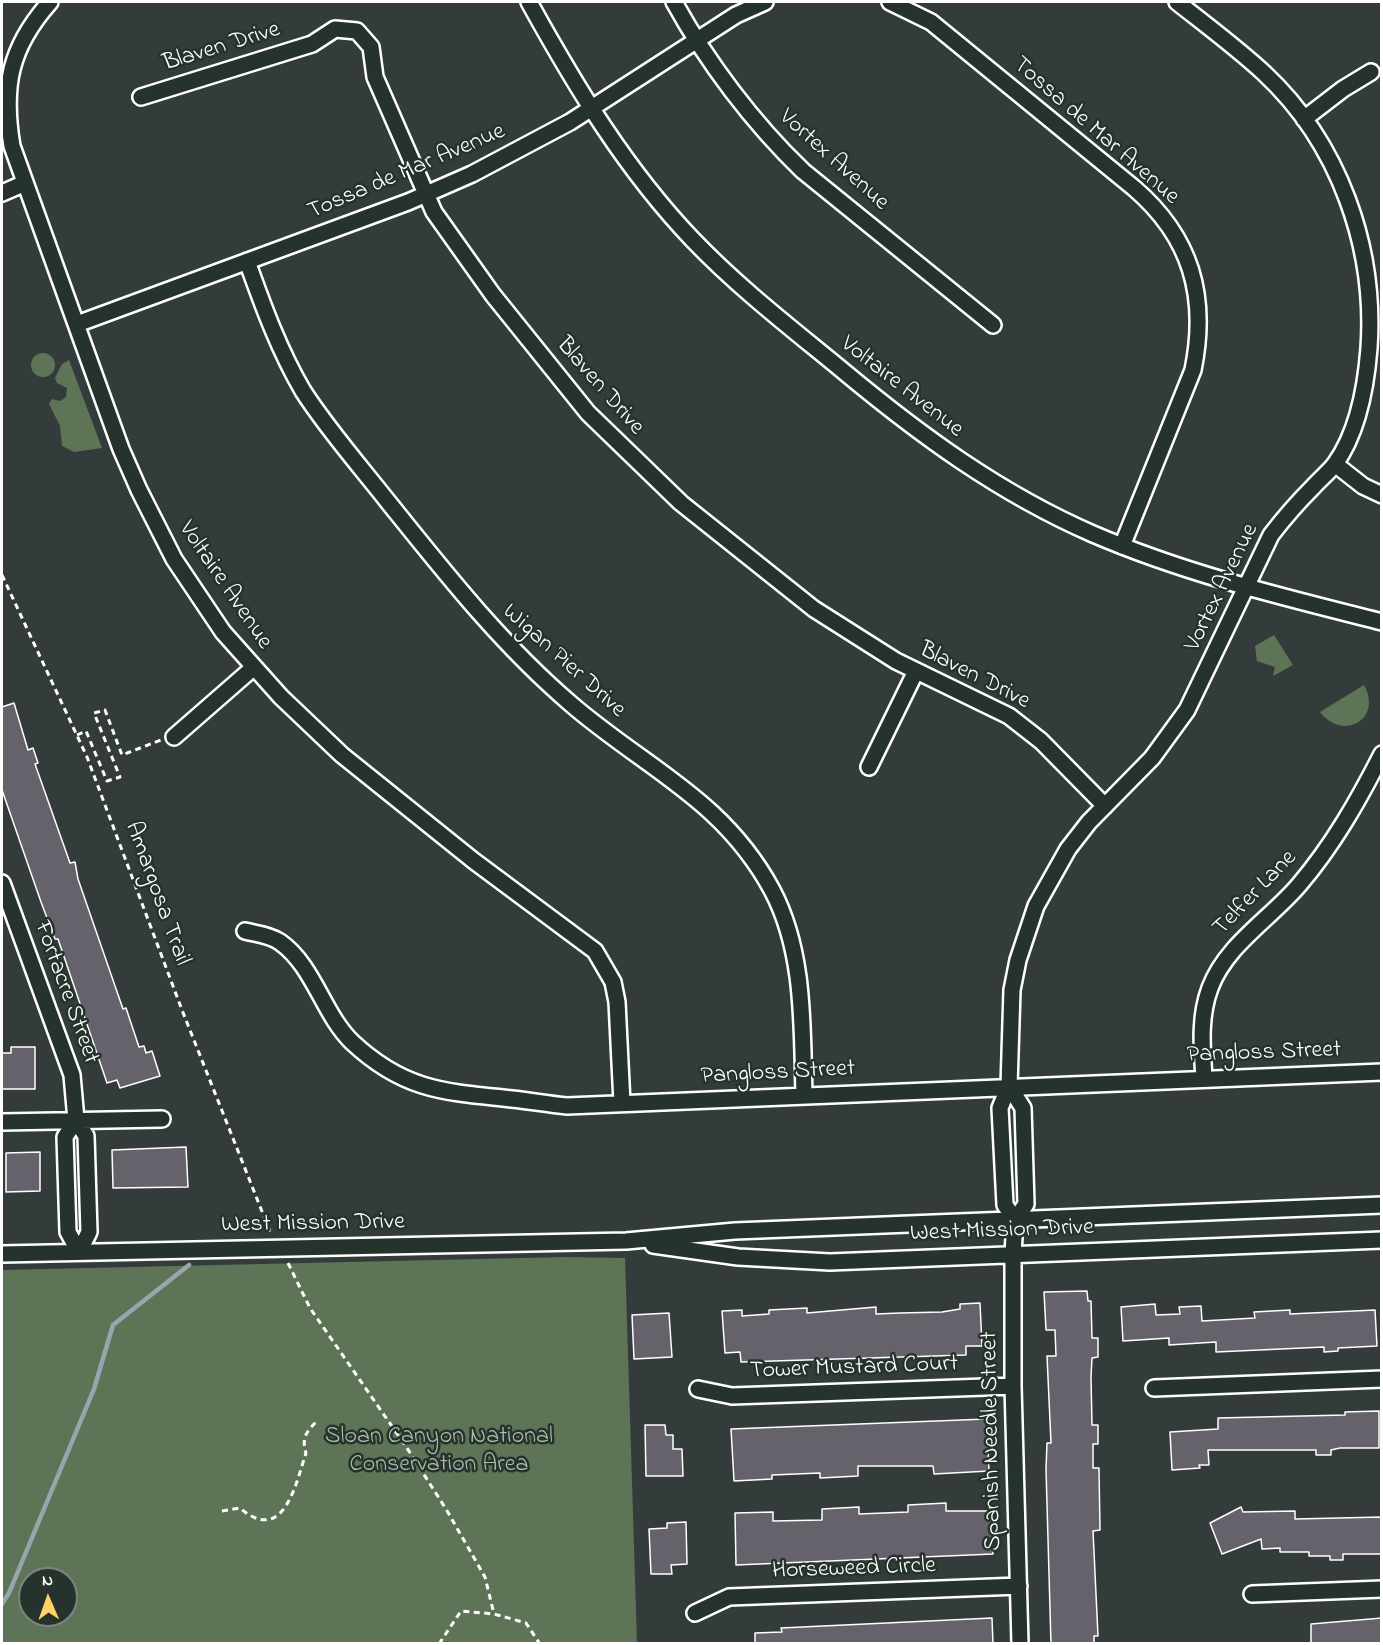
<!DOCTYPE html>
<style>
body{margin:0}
#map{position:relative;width:1383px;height:1645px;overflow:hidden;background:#333c3a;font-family:"Indie Flower",sans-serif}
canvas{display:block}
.frame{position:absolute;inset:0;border:3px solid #fff;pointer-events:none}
.north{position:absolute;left:18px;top:1567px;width:60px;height:60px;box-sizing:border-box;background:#26332d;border:2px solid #7d8581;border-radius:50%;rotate:358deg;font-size:16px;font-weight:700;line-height:24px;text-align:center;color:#fff}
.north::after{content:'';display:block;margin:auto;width:21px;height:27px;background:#ffd166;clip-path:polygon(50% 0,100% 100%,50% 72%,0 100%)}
</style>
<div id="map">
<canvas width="1383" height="1645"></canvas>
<div class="frame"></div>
<div class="north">N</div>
</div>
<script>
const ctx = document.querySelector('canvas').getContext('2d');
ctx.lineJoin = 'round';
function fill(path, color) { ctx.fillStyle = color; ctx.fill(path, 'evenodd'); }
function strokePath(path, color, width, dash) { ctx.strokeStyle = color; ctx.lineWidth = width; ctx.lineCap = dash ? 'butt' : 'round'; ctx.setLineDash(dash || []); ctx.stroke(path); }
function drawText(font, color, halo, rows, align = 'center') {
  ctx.font = font + ' "Indie Flower",sans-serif'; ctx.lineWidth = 5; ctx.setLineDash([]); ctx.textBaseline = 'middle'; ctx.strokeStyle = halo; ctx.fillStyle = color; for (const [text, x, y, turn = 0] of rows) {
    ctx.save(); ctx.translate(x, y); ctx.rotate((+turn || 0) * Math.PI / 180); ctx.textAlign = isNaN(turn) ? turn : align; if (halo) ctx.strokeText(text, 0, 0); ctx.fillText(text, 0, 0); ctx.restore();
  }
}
const green = new Path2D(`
 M31 365a12 12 0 1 1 24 0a12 12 0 1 1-24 0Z
 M69,360L102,448L74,452L62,446L60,426L49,404L52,399L60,401L66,397L67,388L57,383L55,378L62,364Z
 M1274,635L1293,665L1273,676L1275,667L1257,661L1255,646Z
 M1364,685C1383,719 1343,742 1320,712Z
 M565,1257L625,1258L637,1643H2V1270ZM30,1579H66V1615H30Z`);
const stream = new Path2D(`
 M2,1604L9,1593L94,1389L113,1325L189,1265`);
const building = new Path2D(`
 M14,703L28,750L33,748L38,763L35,764L70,863L75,862L78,879L123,1009L126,1008L139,1047L144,1046L146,1053L152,1051L160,1076L120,1088L117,1080L107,1083L58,939H55L41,902L2,790V707Z
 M11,1047H35V1089H2V1053H11Z
 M186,1147L188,1187L113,1188L112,1150Z
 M40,1152V1191L6,1192V1153Z
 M1087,1291L1088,1301H1091L1092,1338H1098V1357L1092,1358L1091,1377L1092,1425H1098V1444H1093V1468H1099L1100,1530L1093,1531L1098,1636H1094V1644H1051L1046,1469L1047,1443H1051L1047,1356H1056L1055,1330H1046L1044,1292Z
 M980,1303L982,1346H966V1355L741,1362L740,1352L725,1353L722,1311L742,1310V1316L769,1314V1310L807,1308V1313L876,1307V1314L900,1313L942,1312L960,1309V1304Z
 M1155,1304L1156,1315L1180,1314L1179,1307L1201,1306L1202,1321L1255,1318L1254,1312L1290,1310V1314L1375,1310L1377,1346L1338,1348V1351L1324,1352V1347L1216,1352V1342L1169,1345V1338L1123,1341L1121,1307Z
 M669,1313L672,1357L634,1359L632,1315Z
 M1379,1411V1448H1340L1331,1450V1455H1316V1450H1208L1209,1465H1199L1200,1468L1172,1470L1170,1432L1218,1429V1418L1345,1415V1412Z
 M987,1419L989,1471L934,1474L933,1466H858V1476L820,1478V1473L772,1475V1479L734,1481L731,1429Z
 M645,1425H665L666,1435H673V1449H682L683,1476H646Z
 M946,1503V1511H990L993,1554L736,1565L735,1513L773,1512V1521L822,1520V1509L859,1507V1514L908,1512V1505Z
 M1241,1507L1243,1512L1295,1511V1519L1382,1517V1554H1343V1560H1330V1556H1309V1552H1280V1548L1262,1549L1261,1539L1222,1554L1210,1523Z
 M686,1522L687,1564L671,1565L672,1574H651L649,1529L667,1528V1523Z
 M992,1618L993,1644H755V1633L782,1632L781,1628Z
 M1382,1618V1644H1311V1624Z`);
const path = new Path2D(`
 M2,575L87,757L182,1010L269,1229V1234
 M77,735L86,731L107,781L120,777L94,713L105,710L122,755L161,740
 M288,1263L310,1308L407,1448L446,1509L485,1577L494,1614
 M222,1511L240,1508C284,1546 296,1483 306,1453C301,1437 307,1431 318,1420
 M439,1644L461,1611L494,1614L526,1623L540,1644`);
const minor = new Path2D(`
 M50,2C10,47 2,86 12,146L121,449L139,490L174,559L223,632L281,697L342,755L474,861L595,951L613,982L617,1002L622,1103
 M529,2C576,87 626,170 693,240C739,288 791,328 842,370C920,435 999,493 1093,534C1186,574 1283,597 1382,622
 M674,2C707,62 753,123 803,171L993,325
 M890,2L931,22L1134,188C1191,237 1208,296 1193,370L1122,546
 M141,97L312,44L335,29L357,31L371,47L375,77L434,212L493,295L588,413L681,503L814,609L896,661L1009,716L1041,741L1105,806
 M1304,119L1343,89L1371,72
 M2,193L25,183
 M247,261C263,306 279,350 303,391C328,430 360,466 389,503C446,574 501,644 571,704C645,768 723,799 772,890C805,952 802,1027 804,1095
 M77,324L408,202L472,174L570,122L736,15L765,2
 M1335,464L1363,486L1382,495
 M174,737L253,668
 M869,767L916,671
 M2,883L72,1075L76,1120L86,1136L89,1232L79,1252
 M245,931C257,934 270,935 280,942C314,966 323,1014 352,1042C401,1088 440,1092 503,1098C525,1100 546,1104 567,1106L1382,1072
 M1204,1078C1202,1048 1199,1017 1210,988C1226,945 1270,919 1299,885C1333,845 1358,801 1382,754
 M1009,1086L1023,1108L1026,1204L1015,1220L1013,1254V1386L1020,1644
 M76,1120L65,1137L68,1232L79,1252
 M2,1122L162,1119
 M1015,1220L1005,1205L1000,1108L1009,1086L1012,990L1018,960L1036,906L1068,849L1089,822L1152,758L1187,710L1271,535C1284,518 1298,502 1313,487C1320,479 1329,472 1335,464C1358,432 1366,387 1369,348C1376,247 1339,143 1264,73C1237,48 1206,25 1177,2
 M653,1245L738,1257L830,1262L1382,1240
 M2,1254L626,1241L735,1231L1382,1205
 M1154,1388L1382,1379
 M698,1389L732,1396L1013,1386
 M1252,1594L1382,1589
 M695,1613L729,1597L1019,1586`);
const streetNames = [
 ["Blaven Drive",222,48,-17],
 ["Tossa de Mar Avenue",1095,132,41],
 ["Vortex Avenue",833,161,42],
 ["Tossa de Mar Avenue",407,173,-23],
 ["Blaven Drive",599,387,49],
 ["Voltaire Avenue",901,388,38],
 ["Voltaire Avenue",224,586,56],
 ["Vortex Avenue",1223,588,-64],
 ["Wigan Pier Drive",563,662,42],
 ["Blaven Drive",974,677,27],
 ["Amargosa Trail",156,894,70],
 ["Telfer Lane",1256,894,-46],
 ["Fortacre Street",65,993,70],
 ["Pangloss Street",1264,1054,-2],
 ["Pangloss Street",778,1074,-3],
 ["West Mission Drive",313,1225,-1],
 ["West Mission Drive",1002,1232,-2],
 ["Tower Mustard Court",854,1369,-2],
 ["Spanish Needle Street",993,1441,-91],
 ["Horseweed Circle",854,1570,-2]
];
const parkNames = [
 ["Sloan Canyon National",439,1438],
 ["Conservation Area",439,1466]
];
fill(green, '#5e7457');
strokePath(stream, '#97a6ad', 4.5);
fill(building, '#66626c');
strokePath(building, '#fff', 1.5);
strokePath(minor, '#fff', 20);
strokePath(path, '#fff', 3, [6, 4.5]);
strokePath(minor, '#26332d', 15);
drawText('24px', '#fff', '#26332d', streetNames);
drawText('24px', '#aebaab', '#26332d', parkNames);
</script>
